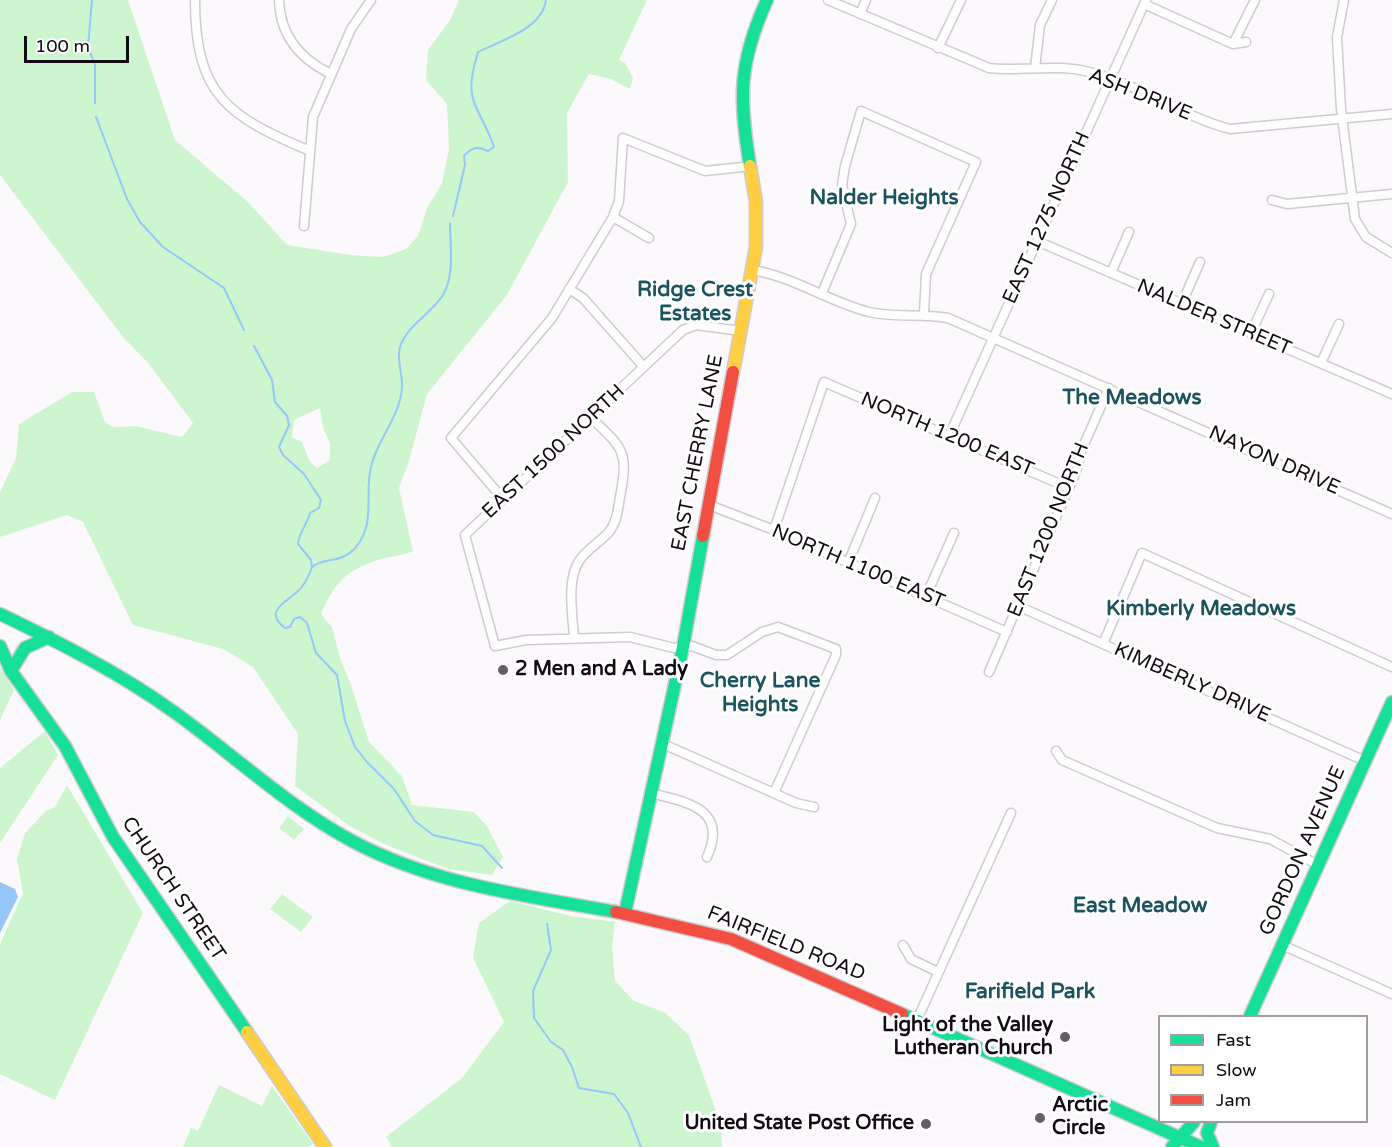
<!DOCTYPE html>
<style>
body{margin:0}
#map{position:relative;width:1392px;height:1147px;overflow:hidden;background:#fcf9fc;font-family:"Varela Round",sans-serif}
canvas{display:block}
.legend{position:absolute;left:1158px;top:1015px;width:210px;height:108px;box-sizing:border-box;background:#fff;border:2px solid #a19da1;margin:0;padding:8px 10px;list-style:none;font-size:18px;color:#130b13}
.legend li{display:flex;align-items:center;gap:12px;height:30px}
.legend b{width:30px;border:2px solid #a19da1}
.scale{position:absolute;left:24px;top:36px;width:105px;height:27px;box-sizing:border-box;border:3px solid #130b13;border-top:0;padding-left:8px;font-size:18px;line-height:21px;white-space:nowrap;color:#130b13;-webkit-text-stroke:4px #fff;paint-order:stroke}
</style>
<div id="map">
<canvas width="1392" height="1147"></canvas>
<ul class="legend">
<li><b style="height:8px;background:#16e098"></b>Fast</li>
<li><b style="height:8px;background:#ffcf43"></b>Slow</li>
<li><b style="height:8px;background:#f24e42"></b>Jam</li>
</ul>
<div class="scale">100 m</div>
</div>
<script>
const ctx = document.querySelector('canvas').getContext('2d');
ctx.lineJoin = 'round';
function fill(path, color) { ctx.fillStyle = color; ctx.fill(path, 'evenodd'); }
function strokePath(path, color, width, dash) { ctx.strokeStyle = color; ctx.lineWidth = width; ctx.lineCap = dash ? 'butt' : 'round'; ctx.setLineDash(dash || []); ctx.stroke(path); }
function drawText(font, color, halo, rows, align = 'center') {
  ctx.font = font + ' "Varela Round",sans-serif'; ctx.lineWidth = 6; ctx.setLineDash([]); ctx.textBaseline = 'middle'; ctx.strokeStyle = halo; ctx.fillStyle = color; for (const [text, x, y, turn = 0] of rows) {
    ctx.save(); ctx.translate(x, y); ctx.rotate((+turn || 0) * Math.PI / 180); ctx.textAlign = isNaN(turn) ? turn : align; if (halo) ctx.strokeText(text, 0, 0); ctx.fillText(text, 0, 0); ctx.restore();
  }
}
const green = new Path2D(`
 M0,0H128L175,140L248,202L287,245L350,255L383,257L406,249L418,236L427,208L442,183L449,149L447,104L426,80L428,50L450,20L459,0H647L619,60L625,63L633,78L630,89L611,79L589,74L567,113L568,182L507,295L427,394L409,461L399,488L413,551C402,556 392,556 381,559C346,570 335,582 321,614L332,627L340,658L351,685L369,742L402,776L412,805L474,812L487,826L503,857L492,875L448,869L386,845L351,827L295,786L298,734L253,667L223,649L133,625L83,522L67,515L0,537V492L16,458L19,424L72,392H94L105,422L113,427L136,426L182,437L193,423L149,364L123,337L0,175ZM320,408L323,428L330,443V460L317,468L309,460L302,442L292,437L294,420Z
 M0,667L14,690L0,720Z
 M45,731L58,755L0,843V768Z
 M67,785L143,913L55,1100L0,1074V944L23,893L17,859L25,833L46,811L55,807Z
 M288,816L304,829L294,840L279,828Z
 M282,894L313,917L301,932L270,909Z
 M510,901L571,916L615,922L612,947L615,981L634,1001L664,1012L689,1035L721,1125L722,1147H392L386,1137L462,1078L504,1022L473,958L479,923Z
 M219,1085L262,1106L272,1086L313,1144L308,1147H183L191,1128L198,1131Z`);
const water = new Path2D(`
 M0,882L15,889L18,897L0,933Z`);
const stream = new Path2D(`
 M92,0L88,47L95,65V103
 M96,117L127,199L140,222L163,247L224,288L244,330
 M453,216L465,165L464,156C472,147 477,146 488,151L494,147C478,102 462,104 478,52C502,40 542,29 546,0
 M254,346L272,380L275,402L287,416L289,425L279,447L283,455L304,474L321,500L319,508L310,513C307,525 299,532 298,544L311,560L312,567
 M312,567C309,576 305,585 297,592C284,603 264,612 285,628L290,627L294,619L300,617L307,623L316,653L337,675L345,721L355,747L367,762L394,789L415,821L433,835L482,846L502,868
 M312,567C324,557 342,564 356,547C377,522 363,491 372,463C379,438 400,415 402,388C403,374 396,360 400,347C408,324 431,314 443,295C455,275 450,245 450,223
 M547,924L551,950L533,991L534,1018L551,1042L563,1050L572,1067L579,1088L614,1094L628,1113L641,1147`);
const street = new Path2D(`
 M195,0C195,96 229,117 310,151
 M279,0C280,35 300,59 331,74
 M828,0L989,68C1021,72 1053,64 1085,71C1136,82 1180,116 1230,129L1392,114
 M1344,0L1337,37L1341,109L1355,219L1366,237L1392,253
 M1144,4L1233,44L1246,42
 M860,14L866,0
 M1233,44L1255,0
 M938,48L961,0
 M1035,68L1040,25L1052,0
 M1272,200L1287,204L1392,194
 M613,217L649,238
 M304,226L313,117L351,29L371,0
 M1037,241L1392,394
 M752,270C795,277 829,302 869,312C894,318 922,313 948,318L1392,514
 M1111,273L1129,232
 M569,289L583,298L644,367
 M822,293L851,224L842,185L845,166L861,111L976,162L926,274L924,313
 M1182,303L1200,262
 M741,331L696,325L683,330L465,535L495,646L526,640L630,637L674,648L692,646L716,655H727L762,632L778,627L836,649V655L774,793
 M1251,333L1269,294
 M1321,363L1339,324
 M949,436L1146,0
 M503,499L451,438L552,318L613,217L619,201L623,138L705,171L752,166
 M709,505L774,530L1007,632
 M774,530L824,382L1069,488
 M848,563L875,498
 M926,596L954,533
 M1018,606L1365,761
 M574,639C573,616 566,582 579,561C586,550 600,542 609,532C617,522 618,509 620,497C629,451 623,448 590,417
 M1103,644L1142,553L1392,667
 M989,672L1077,469L1082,449L1109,388
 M661,743L796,803L814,807
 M1056,751L1062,760L1217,828L1270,839L1318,865
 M650,793C686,802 729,808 707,857
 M903,945L911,959L938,972
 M1282,945L1392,994
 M917,1020L1011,813`);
const fast = new Path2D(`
 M750,166C739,98 738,64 767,0
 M0,614C60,643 120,673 174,712C234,755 288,807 354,842C435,885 528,896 616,912
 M0,646L11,671L65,746L113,837L247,1032
 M11,671L25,648L49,637
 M625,913L683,647L703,536
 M902,1014L1201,1147
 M1250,1016L1392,702
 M1211,1122L1207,1133L1213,1147
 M1172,1147L1194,1122`);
const slow = new Path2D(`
 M733,372L756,247V202L750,166
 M247,1032L325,1147`);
const jam = new Path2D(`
 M703,536L733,372
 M616,912L731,939L902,1014`);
const markers = [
 [503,670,6,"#655e65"],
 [1065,1037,6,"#655e65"],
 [1040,1118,6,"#655e65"],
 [926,1124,6,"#655e65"]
];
const streetNames = [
 ["ASH DRIVE",1140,95,22],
 ["EAST 1275 NORTH",1047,218,-66],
 ["NALDER STREET",1214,318,23],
 ["NORTH 1200 EAST",947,435,23],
 ["EAST 1500 NORTH",554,452,-43],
 ["EAST CHERRY LANE",698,453,-79],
 ["NAYON DRIVE",1274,461,24],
 ["EAST 1200 NORTH",1049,530,-68],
 ["NORTH 1100 EAST",858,567,23],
 ["KIMBERLY DRIVE",1192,683,24],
 ["GORDON AVENUE",1303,851,-66],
 ["CHURCH STREET",173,889,56],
 ["FAIRFIELD ROAD",786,944,22]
];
const poiNames = [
 ["2 Men and A Lady",515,670],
 ["Light of the Valley",1053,1026,"right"],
 ["Lutheran Church",1053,1049,"right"],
 ["Arctic",1052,1106],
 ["Circle",1052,1129],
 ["United State Post Office",914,1124,"right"]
];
const neighbourhoodNames = [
 ["Nalder Heights",884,198],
 ["Ridge Crest",695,290],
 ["Estates",695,314],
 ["The Meadows",1132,398],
 ["Kimberly Meadows",1201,609],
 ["Cherry Lane",760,681],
 ["Heights",760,705],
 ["East Meadow",1140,906],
 ["Farifield Park",1030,992]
];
fill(green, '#cef6ce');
fill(water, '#96c7fb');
strokePath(stream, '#96c7fb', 2);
strokePath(street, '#d0cad1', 11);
strokePath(fast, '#d0cad1', 15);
strokePath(slow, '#d0cad1', 15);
strokePath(jam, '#d0cad1', 15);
strokePath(street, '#fffeff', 8);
strokePath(fast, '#16e098', 12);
strokePath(slow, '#ffcf43', 12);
strokePath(jam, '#f24e42', 12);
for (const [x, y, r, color] of markers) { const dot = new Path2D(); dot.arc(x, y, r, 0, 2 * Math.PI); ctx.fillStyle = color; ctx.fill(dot); strokePath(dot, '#fff', 2); }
drawText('20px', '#130b13', '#fff', streetNames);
drawText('bold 20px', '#130b13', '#fff', poiNames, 'left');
drawText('bold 21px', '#1b545e', '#fff', neighbourhoodNames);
</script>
